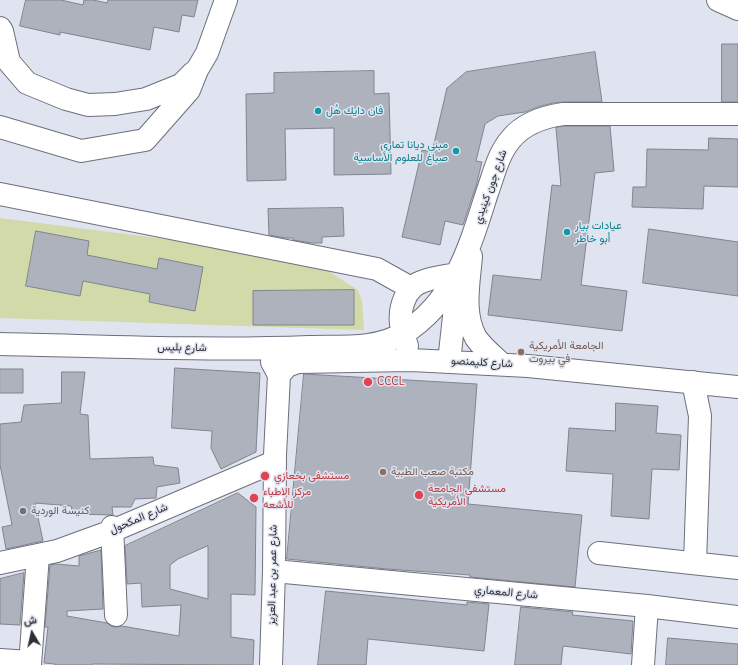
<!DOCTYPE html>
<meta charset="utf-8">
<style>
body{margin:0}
#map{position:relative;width:738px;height:665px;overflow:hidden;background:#dfe4f0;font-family:"Nunito Sans",Vazirmatn,sans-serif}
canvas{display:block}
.north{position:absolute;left:12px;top:613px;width:40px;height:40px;-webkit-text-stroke:3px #dfe4f0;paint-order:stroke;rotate:351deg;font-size:11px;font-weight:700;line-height:16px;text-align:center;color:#2c2e32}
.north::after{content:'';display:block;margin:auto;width:14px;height:18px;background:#2c2e32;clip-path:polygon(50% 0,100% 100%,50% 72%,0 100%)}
</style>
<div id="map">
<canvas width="738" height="665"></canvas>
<div class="north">ش</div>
</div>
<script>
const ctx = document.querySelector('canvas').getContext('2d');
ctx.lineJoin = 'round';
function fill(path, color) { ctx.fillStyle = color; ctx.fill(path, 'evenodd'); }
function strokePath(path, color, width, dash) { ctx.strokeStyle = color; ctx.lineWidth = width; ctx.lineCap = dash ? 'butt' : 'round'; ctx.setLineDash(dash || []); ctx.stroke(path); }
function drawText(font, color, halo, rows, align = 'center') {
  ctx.font = font + ' "Nunito Sans",Vazirmatn,sans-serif'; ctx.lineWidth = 3; ctx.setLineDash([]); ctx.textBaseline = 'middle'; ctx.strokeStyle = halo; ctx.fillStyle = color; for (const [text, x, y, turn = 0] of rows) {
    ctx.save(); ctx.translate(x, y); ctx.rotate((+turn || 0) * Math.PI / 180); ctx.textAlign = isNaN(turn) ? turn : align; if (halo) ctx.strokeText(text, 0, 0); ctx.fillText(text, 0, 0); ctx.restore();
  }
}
const green = new Path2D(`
 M0,218L306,257L358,290L362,301L364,330L0,318Z`);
const building = new Path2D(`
 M26,0H61L83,5L84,0H93L107,3L108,0H198L194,17L182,15L179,32L154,27L150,50L60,32V35L20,26Z
 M722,44H738V102H722Z
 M595,52L602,102H563L553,103L538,107L525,112L498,116L485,124L476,161L482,162L476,186L463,225L445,221L440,245L402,237L422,150L432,152L447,88L466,72Z
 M374,71V94L389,93L391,174L334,175V128L285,129L286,180L247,181L246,94L274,93V73Z
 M564,126H610L614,171L595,173L581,285L627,291L622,331L488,315L493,275L541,280L552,185L561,186L556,128Z
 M709,138L738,139V187L704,186L703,209L632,207L633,187H646L647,149L708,150Z
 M343,208L344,236L322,237V243H312L293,240V238H286L269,235L268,209Z
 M649,229L738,242V296L643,283Z
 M36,231L89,241L87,255L157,269L159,258L203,267L195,311L149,302L150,294L83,281L80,296L26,286Z
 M354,290V325H253V291Z
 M175,368L260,373L256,452L221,469L211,448L212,431L172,428Z
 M0,369H23V393H0Z
 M62,372H85L80,414L88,415L90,459L153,457L154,465L178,468L180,483L157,487L156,498L135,499L131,507H112L113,515L73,514L71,506L35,503L43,541L6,549L2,527L12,525L0,465V424L21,422L24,405L61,403Z
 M304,374L477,384L468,504L582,515L575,587L470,577V575L387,569L287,559Z
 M616,403L658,406L656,433L681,435L679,470L652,469L649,519L611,516L613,474L566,471L569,428L615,431Z
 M238,493L256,507L255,595L231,594V637L254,640L253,665L92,664V665H55V664L44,663L48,627H45L50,565L56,564L79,566V556L101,550L103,609L67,611V616L107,623L111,626L116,627L122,626L179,636L181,605L142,607L141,583L127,584L125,546ZM208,546V599L170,589V565L178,559Z
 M24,573L20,625L0,624V579Z
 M326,591L467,605V602L489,604L484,651L368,639L366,665H318Z
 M521,607L573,612L572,615L633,621L631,654L563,646L561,665H515Z
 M668,638L738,644V665H666Z`);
const minor = new Path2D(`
 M718,0L738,9
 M0,28L2,31L9,62L27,83L66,99L88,105L115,104L146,99L181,85L193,73
 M0,127L81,151L145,140L189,90L197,70L207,53L226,0
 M0,194L377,269L411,288
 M471,256C469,283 462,313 476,338C483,348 493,356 502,364
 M0,344C103,346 206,351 309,347C340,346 377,350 404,333C455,301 470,246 487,193C494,174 498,154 511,139C524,123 543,117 563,114H738
 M407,346C405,339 402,332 401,324C399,307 406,286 424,281C435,277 447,276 458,274
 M449,362L457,289
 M279,375L287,366L298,362L411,360L528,366L738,387
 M693,382L700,416L695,563
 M112,527L116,615
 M599,553L738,568
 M0,563L57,551L112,531L274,462
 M274,571L647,606L738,617
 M0,660L30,662
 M30,665L38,555
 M271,665L274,571L275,455L279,375L272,362
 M643,665L647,606`);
const markers = [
 [318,111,4,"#0f9aa8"],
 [456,151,4,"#0f9aa8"],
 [567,232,4,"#0f9aa8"],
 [521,352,4,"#8d6e63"],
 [368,382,5,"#e0444e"],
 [383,472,4,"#8d6e63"],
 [265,476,5,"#e0444e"],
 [419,495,5,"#e0444e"],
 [254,498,5,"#e0444e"],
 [23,511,4,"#6b7280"]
];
const cultureNames = [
 ["فان دايك هُل",326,111],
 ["مبنى ديانا تماري",448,145,"right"],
 ["صباغ للعلوم الأساسية",448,158,"right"],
 ["عيادات بيار",575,226],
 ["أبو خاطر",575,239]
];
const streetNames = [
 ["شارع جون كينيدي",491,187,-70],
 ["شارع بليس",182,348,1],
 ["شارع كليمنصو",482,363,3],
 ["شارع المكحول",139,519,-23],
 ["شارع عمر بن عبد العزيز",273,575,-89],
 ["شارع المعماري",506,593,5]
];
const educationNames = [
 ["الجامعة الأمريكية",529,346],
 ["في بيروت",529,359],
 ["مكتبة صعب الطبية",391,472]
];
const healthNames = [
 ["CCCL",377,382],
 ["مستشفى بخعازي",274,476],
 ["مستشفى الجامعة",428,489],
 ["الأمريكية",428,502],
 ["مركز الاطباء",263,492],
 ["للأشعه",263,505]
];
const worshipNames = [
 ["كنيسة الوردية",31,511]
];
fill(green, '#d1daa8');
fill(building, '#aeb2bd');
strokePath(building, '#80848e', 1);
strokePath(minor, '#6d707b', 24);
strokePath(minor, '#fff', 22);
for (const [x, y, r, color] of markers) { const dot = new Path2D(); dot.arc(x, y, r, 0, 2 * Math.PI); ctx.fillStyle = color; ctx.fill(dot); strokePath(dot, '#dfe4f0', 1.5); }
drawText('11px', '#0d838f', '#dfe4f0', cultureNames, 'left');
drawText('11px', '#2c2e32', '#dfe4f0', streetNames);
drawText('11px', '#785e54', '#dfe4f0', educationNames, 'left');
drawText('11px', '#be3a42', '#dfe4f0', healthNames, 'left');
drawText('11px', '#5b616d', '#dfe4f0', worshipNames, 'left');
</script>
